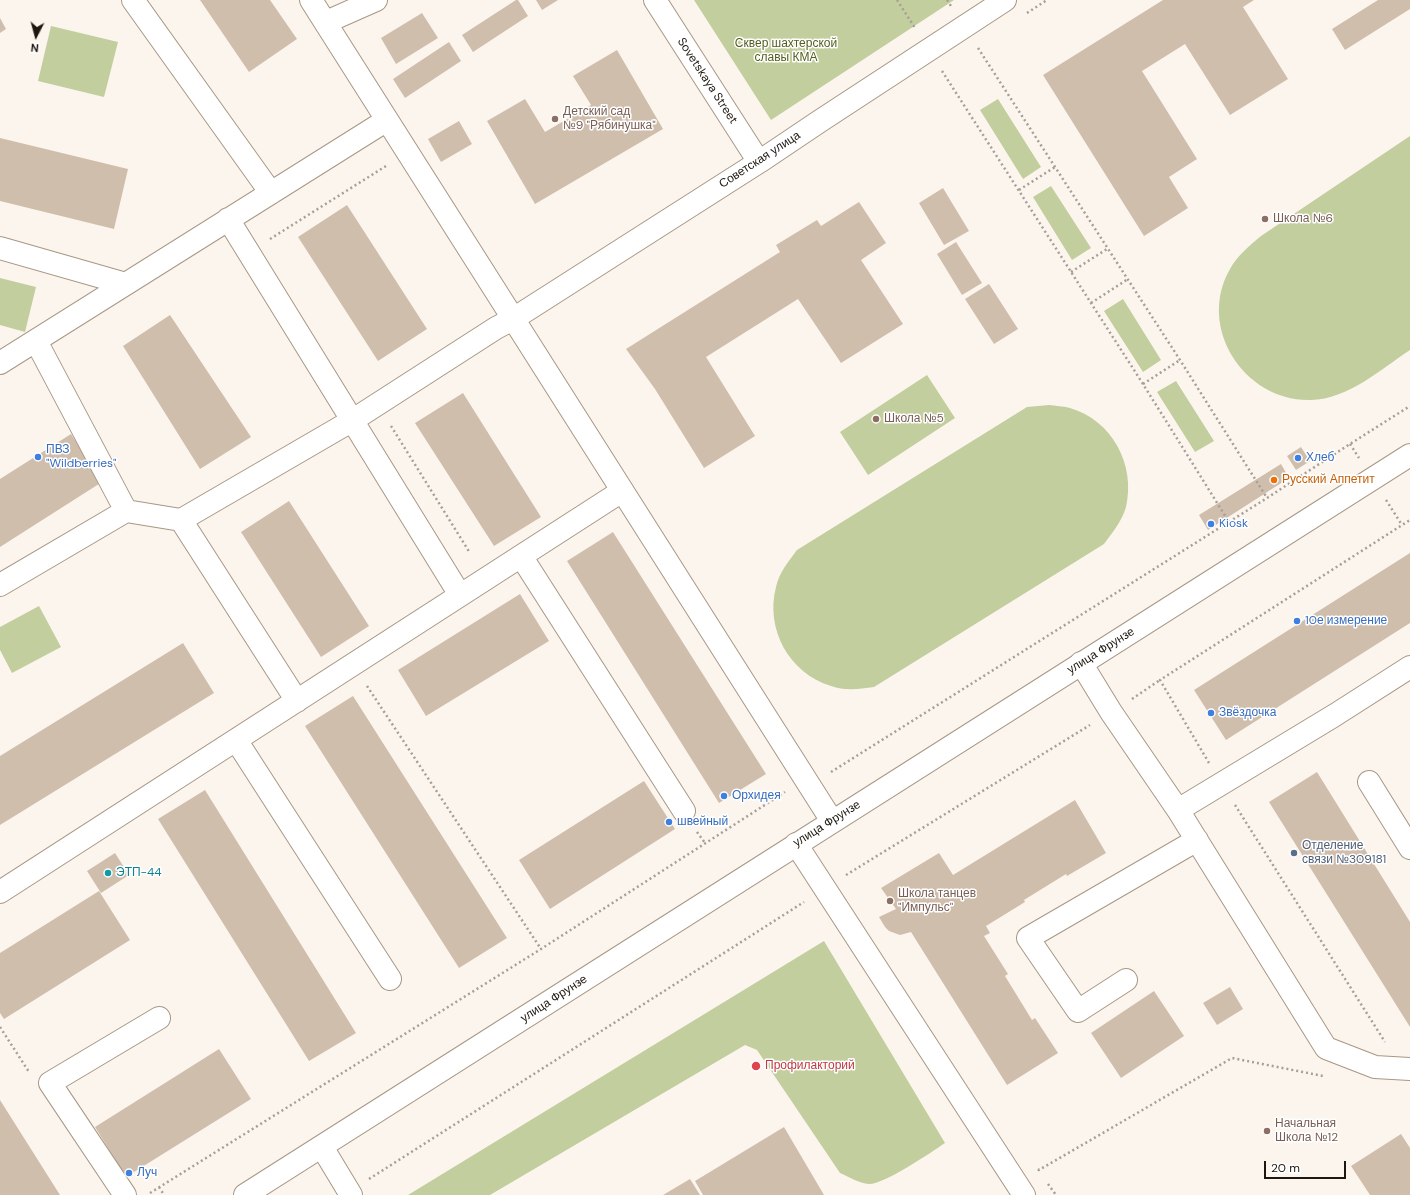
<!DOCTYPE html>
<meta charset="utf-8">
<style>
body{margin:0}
#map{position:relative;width:1410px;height:1195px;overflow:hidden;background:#fcf5ed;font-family:"DM Sans",sans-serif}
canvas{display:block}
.north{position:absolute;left:16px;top:16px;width:40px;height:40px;-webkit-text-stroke:3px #fff;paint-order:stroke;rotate:186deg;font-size:11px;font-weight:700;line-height:16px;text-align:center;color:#1d1710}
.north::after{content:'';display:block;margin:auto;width:14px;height:18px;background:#1d1710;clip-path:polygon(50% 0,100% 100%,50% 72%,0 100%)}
.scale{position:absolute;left:1264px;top:1161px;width:82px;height:18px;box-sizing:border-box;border:2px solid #1d1710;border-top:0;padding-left:5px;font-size:12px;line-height:14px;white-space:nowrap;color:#1d1710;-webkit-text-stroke:3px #fff;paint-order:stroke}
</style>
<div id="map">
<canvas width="1410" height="1195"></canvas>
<div class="north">N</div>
<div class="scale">20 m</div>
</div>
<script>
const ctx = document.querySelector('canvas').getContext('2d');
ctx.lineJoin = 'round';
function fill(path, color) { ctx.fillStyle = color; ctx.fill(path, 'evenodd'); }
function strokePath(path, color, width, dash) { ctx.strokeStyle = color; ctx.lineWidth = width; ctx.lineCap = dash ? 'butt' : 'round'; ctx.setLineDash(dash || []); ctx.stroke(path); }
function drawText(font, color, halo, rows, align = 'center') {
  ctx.font = font + ' "DM Sans",sans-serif'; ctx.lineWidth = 3; ctx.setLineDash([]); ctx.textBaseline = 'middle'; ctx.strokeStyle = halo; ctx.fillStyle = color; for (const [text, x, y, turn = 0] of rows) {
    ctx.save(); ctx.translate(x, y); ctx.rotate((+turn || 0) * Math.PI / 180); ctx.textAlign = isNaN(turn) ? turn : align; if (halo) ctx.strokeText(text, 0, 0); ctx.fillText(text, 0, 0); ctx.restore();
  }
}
const green = new Path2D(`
 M694,0H954L771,120Z
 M51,26L118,42L104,97L38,81Z
 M998,99L1041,167L1023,179L980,110Z
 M1410,136V350C1380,370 1348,399 1311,400C1245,402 1196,328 1230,269C1237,256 1249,246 1261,236Z
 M1051,186L1091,248L1072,260L1033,197Z
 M0,278L36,287L25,332L0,325Z
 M1123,299L1161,360L1143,372L1104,311Z
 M927,375L955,418L868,475L840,432Z
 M1176,381L1214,441L1195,452L1157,392Z
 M1049,405C1055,406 1063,406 1070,408C1112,420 1136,465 1126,507C1122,521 1112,533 1104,544L874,687C859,689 845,691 831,686C789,673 765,629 776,587C779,573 788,562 797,550L1027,407Z
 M39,606L61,647L12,673L0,650V627Z
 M824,941L945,1143C930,1153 885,1184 869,1184C859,1183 849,1177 840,1173L757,1050L745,1045L490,1195H408Z`);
const building = new Path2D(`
 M200,0H270L297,39L249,72Z
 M516,0H518L528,16L473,52L462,35Z
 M536,0H558L542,10Z
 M1163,0H1254L1243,7L1288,79L1230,115L1185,44L1142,71L1197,159L1169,177L1188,208L1144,236L1043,75Z
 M1378,0H1410V9L1345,50L1332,29Z
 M422,13L438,38L396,64L381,38Z
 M0,18L6,29L0,33Z
 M449,42L461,61L405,98L393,79Z
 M617,50L663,129L535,204L487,121L525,99L545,132L591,105L573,76Z
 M459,121L472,144L441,162L428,139Z
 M0,138L128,169L114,229L0,201Z
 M943,188L969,231L944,245L919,203Z
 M859,202L886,243L861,260L903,324L841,363L798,299L706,357L755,436L704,468L655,389L626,349L780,252L776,245L817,220L821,226Z
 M347,205L427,329L378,361L298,237Z
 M956,242L982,283L962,295L937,254Z
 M989,284L1018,329L994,344L965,299Z
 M170,315L251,437L200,469L123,346Z
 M463,393L541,517L494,546L415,423Z
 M71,434L102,482L0,547V479Z
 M1301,447L1310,461L1296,470L1287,456Z
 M1281,464L1289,478L1208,530L1199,515Z
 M289,501L369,626L321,657L241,532Z
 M613,532L766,774L719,803L567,561Z
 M1410,553V623L1226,740L1194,690Z
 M520,594L549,641L426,716L398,670Z
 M183,643L214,693L0,825V756Z
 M353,696L507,938L459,968L305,726Z
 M1317,772L1410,922V1027L1269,802Z
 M644,781L675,829L550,909L519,860Z
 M205,790L356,1033L309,1061L158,819Z
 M1075,800L1106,853L1067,876L1066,874L1024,900L1025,902L986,926L990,933L984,936L1008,974L1005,976L1032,1020L1035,1018L1058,1053L1007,1085L911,932L900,935L889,931L885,927L879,917L896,909L881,888L939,853L953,875Z
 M115,853L129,875L101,893L87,871Z
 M99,891L130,940L4,1019L0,1013V953Z
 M1230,987L1243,1009L1217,1025L1203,1003Z
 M1154,991L1184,1036L1121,1078L1091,1033Z
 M219,1049L251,1099L126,1177L95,1127Z
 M0,1100L60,1195H0Z
 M784,1127L824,1195H703L695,1181Z
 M1401,1134L1410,1148V1195H1370L1351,1166Z
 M690,1179L700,1195H663Z`);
const path = new Path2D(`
 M897,0L915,28
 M947,0L951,6
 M1027,13L1047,0
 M978,48L1180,360L1267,498
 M942,71L1143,384L1229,522
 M1019,190L1055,167
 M270,239L386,166
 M1071,272L1107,249
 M1091,303L1128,279
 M1143,384L1180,360
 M391,426L470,553
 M1350,444L1359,458
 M1386,500L1402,525
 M367,686L541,949
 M1132,699L1160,680
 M1209,763L1160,680L1410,520
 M831,772L1267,498L1350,444L1410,406
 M1235,805L1385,1042
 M697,832L705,843
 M846,875L1090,725
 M0,1027L29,1072
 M1038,1169L1039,1170L1232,1058L1323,1076
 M369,1179L804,902
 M1048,1184L1056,1195
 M159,1187L164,1195
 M150,1193L541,949L785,792`);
const minor = new Path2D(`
 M133,0L271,193
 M311,0L832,821
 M655,0L759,162
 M326,24L333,19L376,0
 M228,219L460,595
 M0,248L126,284
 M36,341L126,511L181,520L353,420L496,328L513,319L759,162L820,121L1005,0
 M0,363L387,120
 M181,520L297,701
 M521,556L684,811
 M0,585L126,511
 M1081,663L1111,712L1178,810L1326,1048L1375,1067L1410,1069
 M236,740L390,979
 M1369,782L1410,848
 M1178,810L1335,715L1410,667
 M796,844L1024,1195
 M0,892L622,491
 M1126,980L1078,1011L1028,938L1197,840
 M322,1147L351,1195
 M125,1195L50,1083L159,1018`);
const major = new Path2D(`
 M245,1195L1410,455`);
const markers = [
 [555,119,4,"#8d6e63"],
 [1265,219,4,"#8d6e63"],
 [876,419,4,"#8d6e63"],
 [38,457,4,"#3f7fe0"],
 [1298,458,4,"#3f7fe0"],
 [1274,480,4,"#e8710a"],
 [1211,524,4,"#3f7fe0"],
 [1297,621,4,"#3f7fe0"],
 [1211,713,4,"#3f7fe0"],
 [724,796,4,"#3f7fe0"],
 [669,822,4,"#3f7fe0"],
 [1294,853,4,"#5c6f8a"],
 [108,873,4,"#0f9aa8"],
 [890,901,4,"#8d6e63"],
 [756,1066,5,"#e0444e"],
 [1267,1131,4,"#8d6e63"],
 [129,1173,4,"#3f7fe0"]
];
const parkNames = [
 ["Сквер шахтерской",786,44],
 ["славы КМА",786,58]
];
const streetNames = [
 ["Sovetskaya Street",707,81,57],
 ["Советская улица",760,160,-33],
 ["улица Фрунзе",1101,651,-32],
 ["улица Фрунзе",827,824,-32],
 ["улица Фрунзе",554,999,-33]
];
const educationNames = [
 ["Детский сад",563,112],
 ["№9 \"Рябинушка\"",563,126],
 ["Школа №6",1273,219],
 ["Школа №5",884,419],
 ["Школа танцев",898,894],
 ["\"Импульс\"",898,908],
 ["Начальная",1275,1124],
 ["Школа №12",1275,1138]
];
const shopNames = [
 ["ПВЗ",46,450],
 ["\"Wildberries\"",46,464],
 ["Хлеб",1306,458],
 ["Kiosk",1219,524],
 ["10е измерение",1305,621],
 ["Звёздочка",1219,713],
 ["Орхидея",732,796],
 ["швейный",677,822],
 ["Луч",137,1173]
];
const foodNames = [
 ["Русский Аппетит",1282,480]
];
const serviceNames = [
 ["Отделение",1302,846],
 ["связи №309181",1302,860]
];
const cultureNames = [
 ["ЭТП-44",116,873]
];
const healthNames = [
 ["Профилакторий",765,1066]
];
fill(green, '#c2ce9d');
fill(building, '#d0beac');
strokePath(minor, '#a89785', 24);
strokePath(major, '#a89785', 24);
strokePath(path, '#a69f98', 2.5, [2, 3]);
strokePath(minor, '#fff', 22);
strokePath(major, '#fff', 22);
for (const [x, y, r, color] of markers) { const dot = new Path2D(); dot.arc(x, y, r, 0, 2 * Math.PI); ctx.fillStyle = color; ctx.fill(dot); strokePath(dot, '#fff', 1.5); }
drawText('12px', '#525f1d', '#fff', parkNames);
drawText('12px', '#1d1710', '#fff', streetNames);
drawText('12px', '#785e54', '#fff', educationNames, 'left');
drawText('12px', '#366cbe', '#fff', shopNames, 'left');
drawText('12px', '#c56008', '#fff', foodNames, 'left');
drawText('12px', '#4e5e75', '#fff', serviceNames, 'left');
drawText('12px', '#0d838f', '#fff', cultureNames, 'left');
drawText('12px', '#be3a42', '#fff', healthNames, 'left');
</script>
